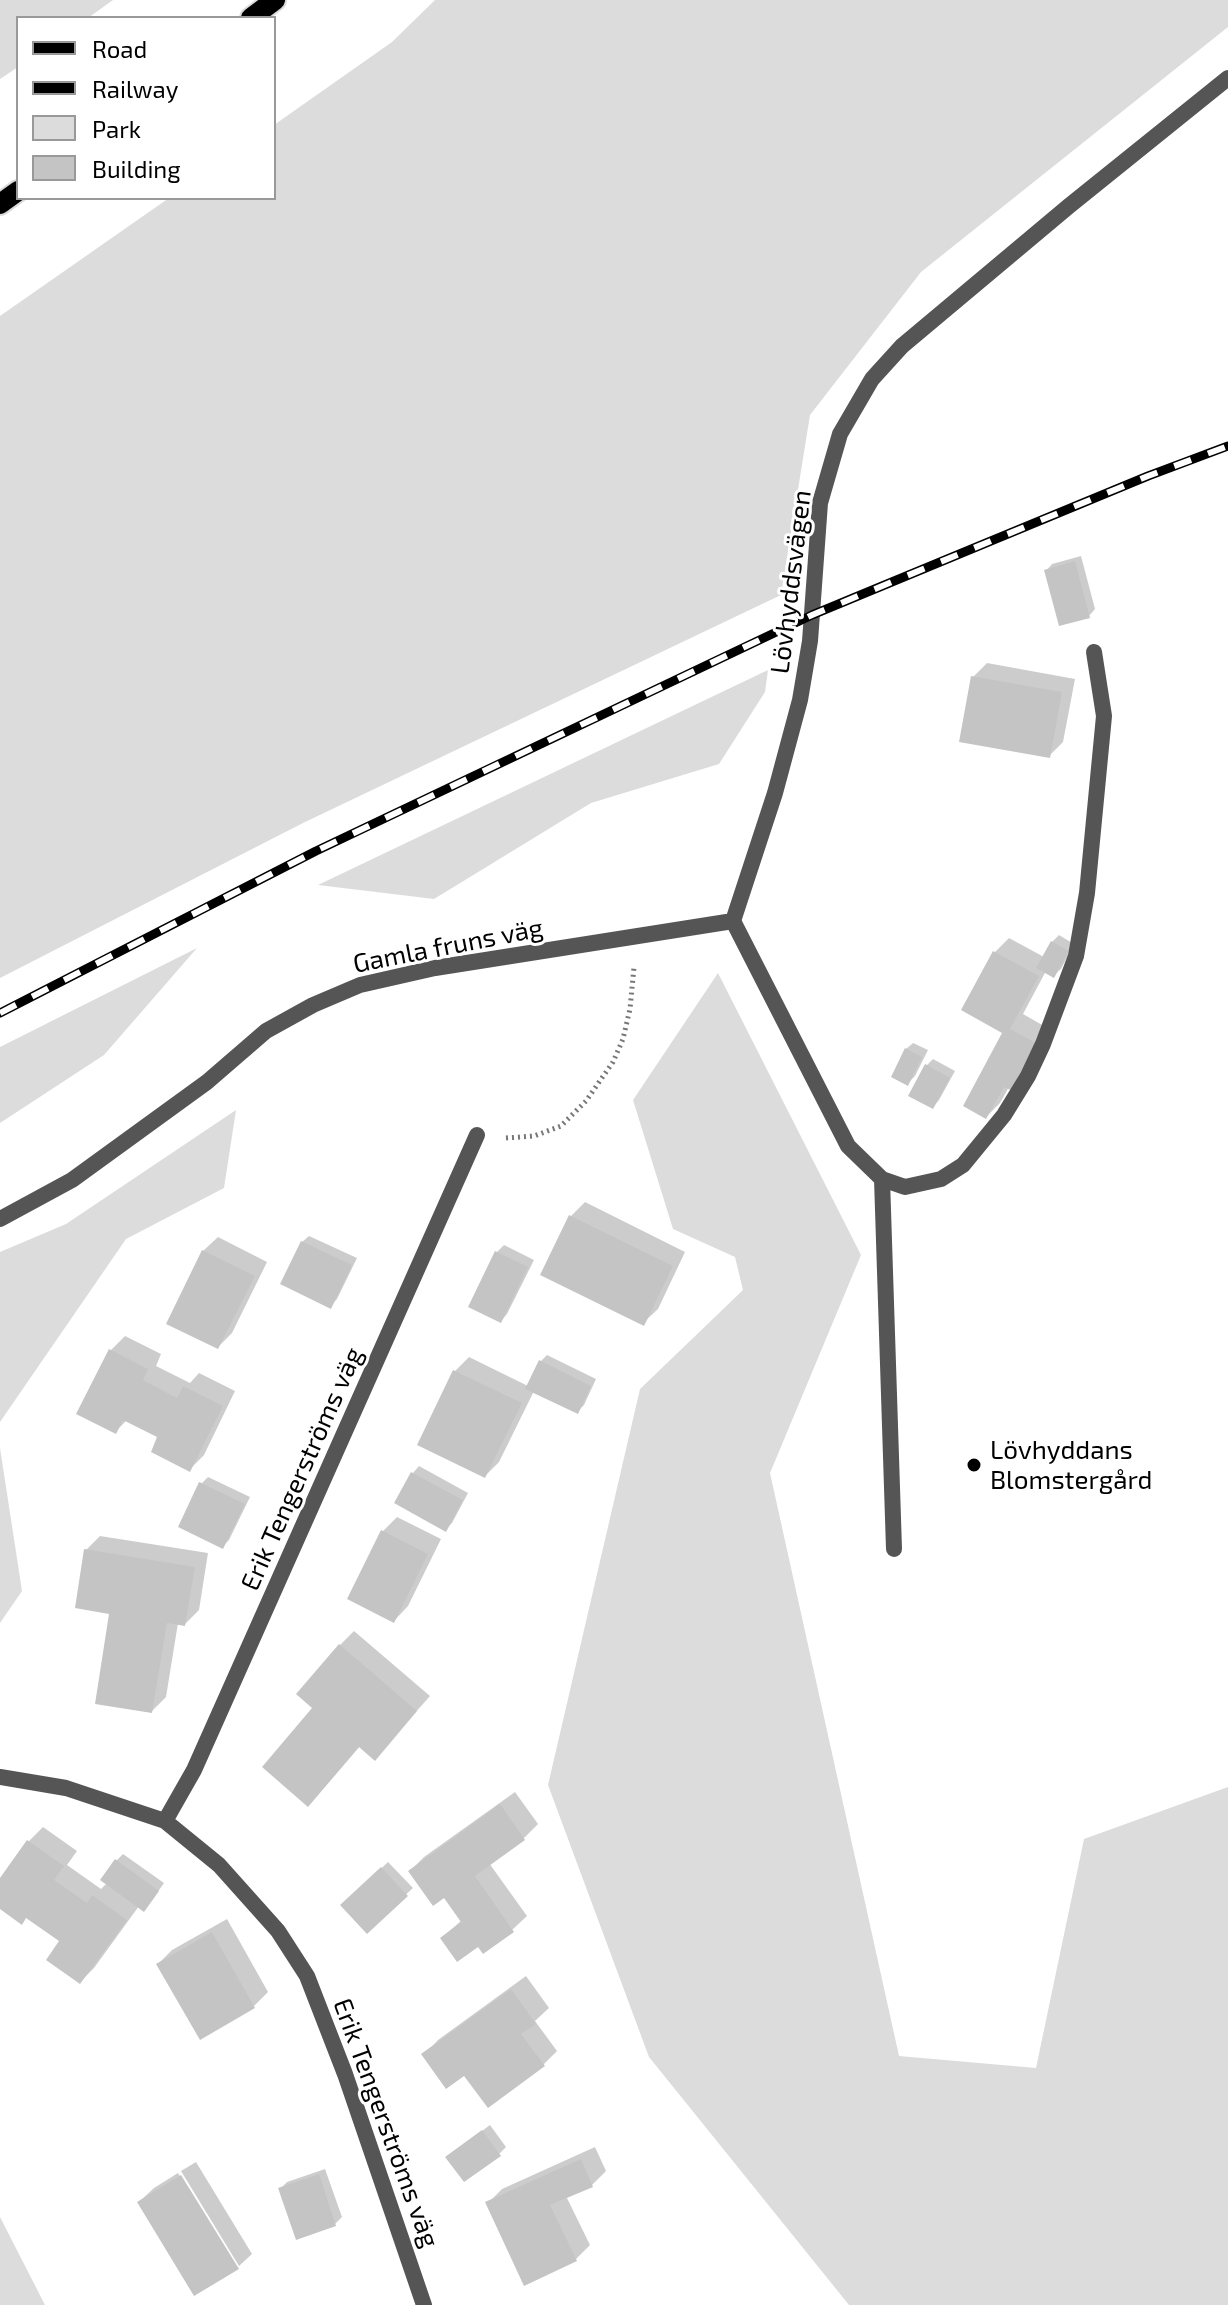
<!DOCTYPE html>
<meta charset="utf-8">
<style>
body{margin:0}
#map{position:relative;width:1228px;height:2305px;overflow:hidden;background:#fff;font-family:"Exo 2",sans-serif}
canvas{display:block}
.legend{position:absolute;left:16px;top:16px;width:260px;height:184px;box-sizing:border-box;background:#fff;border:2px solid #999;margin:0;padding:10px 14px;list-style:none;font-size:24px;color:#000}
.legend li{display:flex;align-items:center;gap:16px;height:40px}
.legend b{width:40px;border:2px solid #999}
</style>
<div id="map">
<canvas width="1228" height="2305"></canvas>
<ul class="legend">
<li><b style="height:10px;background:#000"></b>Road</li>
<li><b style="height:10px;background:#000"></b>Railway</li>
<li><b style="height:22px;background:#dcdcdc"></b>Park</li>
<li><b style="height:22px;background:#c4c4c4"></b>Building</li>
</ul>
</div>
<script>
const ctx = document.querySelector('canvas').getContext('2d');
ctx.lineJoin = 'round';
function fill(path, color) { ctx.fillStyle = color; ctx.fill(path, 'evenodd'); }
function strokePath(path, color, width, dash) { ctx.strokeStyle = color; ctx.lineWidth = width; ctx.lineCap = dash ? 'butt' : 'round'; ctx.setLineDash(dash || []); ctx.stroke(path); }
function drawText(font, color, halo, rows, align = 'center') {
  ctx.font = font + ' "Exo 2",sans-serif'; ctx.lineWidth = 6; ctx.setLineDash([]); ctx.textBaseline = 'middle'; ctx.strokeStyle = halo; ctx.fillStyle = color; for (const [text, x, y, turn = 0] of rows) {
    ctx.save(); ctx.translate(x, y); ctx.rotate((+turn || 0) * Math.PI / 180); ctx.textAlign = isNaN(turn) ? turn : align; if (halo) ctx.strokeText(text, 0, 0); ctx.fillText(text, 0, 0); ctx.restore();
  }
}
const green = new Path2D(`
 M0,0H113L88,18H18V67L0,79Z
 M435,0H1228V27L921,272L810,415L781,595L303,823L0,978V316L169,198H274V125L392,42Z
 M768,670L765,692L719,764L591,803L434,899L318,885Z
 M197,948L104,1055L0,1123V1047Z
 M718,973L861,1255L770,1473L899,2056L1036,2068L1084,1839L1228,1787V2305H849L649,2057L548,1785L640,1389L743,1290L735,1257L673,1229L633,1100Z
 M236,1110L224,1188L126,1239L0,1422V1252L66,1224Z
 M0,1448L22,1591L0,1623Z
 M0,2217L45,2305H0Z`);
const shadow = new Path2D(`
 M1081,556L1095,609L1089,616L1046,571L1052,564Z
 M987,663L1075,679L1063,742L1049,756L973,677Z
 M1059,935L1074,944L1061,969L1054,975L1046,971L1023,1014L1051,1030L1009,1087L1000,1103L986,1117L1005,1032L964,1010L995,952L1009,938L1044,957L1052,942Z
 M913,1043L928,1050L915,1076L908,1083L906,1049Z
 M933,1059L955,1071L939,1100L933,1107L926,1066Z
 M585,1202L685,1252L658,1309L643,1323L571,1216Z
 M309,1236L357,1258L337,1299L330,1306L302,1242Z
 M218,1237L267,1262L232,1333L218,1347L203,1251Z
 M504,1245L534,1260L507,1314L501,1321L471,1306L497,1252Z
 M125,1336L161,1354L156,1366L190,1383L199,1373L235,1391L204,1455L190,1469L160,1436L127,1420L115,1432L111,1350Z
 M547,1355L596,1379L584,1405L577,1412L534,1391L499,1462L485,1476L419,1444L455,1371L469,1357L528,1386L540,1362Z
 M419,1466L468,1493L452,1523L446,1529L413,1473Z
 M208,1477L250,1497L229,1540L223,1546L201,1484Z
 M397,1517L441,1539L408,1606L394,1621L383,1531Z
 M100,1536L208,1553L199,1610L185,1624L178,1623L166,1697L152,1711L86,1550Z
 M354,1631L430,1696L375,1758L360,1746L322,1790L315,1707L340,1645Z
 M515,1792L538,1824L524,1838L489,1863L527,1916L512,1930L479,1944L442,1938L462,1920L444,1895L410,1871L424,1857Z
 M43,1827L77,1851L67,1865L101,1889L107,1883L116,1861L123,1854L164,1883L150,1903L139,1906L94,1968L80,1982L62,1941L27,1916L0,1907V1882L29,1841Z
 M388,1862L413,1888L367,1931L343,1905Z
 M227,1919L268,1992L254,2006L158,1964L172,1950Z
 M526,1976L549,2008L535,2021L557,2051L543,2065L465,2073L424,2055L438,2040Z
 M490,2125L506,2147L499,2154L455,2151Z
 M595,2147L606,2171L592,2185L566,2196L590,2245L576,2259L488,2203L502,2189Z
 M196,2162L252,2254L239,2266L181,2171Z
 M325,2169L342,2217L335,2224L280,2189L287,2182Z
 M178,2173L235,2267H239L195,2294L139,2202L154,2188Z`);
const building = new Path2D(`
 M1075,561L1090,618L1059,626L1044,570Z
 M971,676L1062,692L1050,758L959,742Z
 M1051,941L1069,951L1054,978L1036,968Z
 M993,951L1039,976L1010,1029L1038,1044L1013,1091L1004,1087L986,1119L963,1106L1002,1033L961,1010Z
 M905,1048L922,1057L908,1086L891,1077Z
 M925,1064L950,1078L933,1109L908,1096Z
 M569,1215L673,1266L644,1326L540,1275Z
 M301,1241L352,1265L331,1309L280,1284Z
 M202,1250L255,1276L218,1349L166,1324Z
 M495,1251L528,1267L501,1323L468,1307Z
 M109,1349L148,1369L143,1380L177,1398L183,1386L223,1406L190,1472L151,1452L157,1437L123,1420L116,1434L76,1414Z
 M539,1360L591,1386L578,1414L525,1389Z
 M453,1370L522,1403L485,1478L417,1445Z
 M411,1472L463,1500L446,1532L394,1503Z
 M199,1482L245,1504L223,1549L178,1527Z
 M381,1530L428,1554L394,1623L347,1599Z
 M84,1549L195,1567L185,1626L167,1623L152,1713L95,1704L109,1614L75,1608Z
 M339,1644L417,1711L375,1761L359,1747L308,1807L262,1767L312,1708L296,1694Z
 M500,1804L525,1840L475,1876L514,1932L483,1954L478,1947L457,1962L440,1938L461,1922L444,1898L433,1906L408,1871Z
 M27,1840L64,1866L54,1880L87,1903L92,1895L127,1920L80,1984L46,1960L59,1941L26,1918L22,1925L0,1909V1878Z
 M115,1859L159,1891L144,1912L100,1880Z
 M381,1867L408,1896L367,1934L340,1905Z
 M212,1932L255,2008L200,2040L156,1964Z
 M511,1989L536,2024L521,2034L545,2066L488,2108L464,2076L446,2089L421,2054Z
 M482,2130L501,2156L464,2182L445,2157Z
 M581,2159L593,2187L550,2205L577,2261L524,2286L485,2202Z
 M319,2174L336,2226L296,2240L278,2188Z
 M181,2175L239,2269L194,2296L137,2202Z`);
const path = new Path2D(`
 M506,1138L534,1136L561,1126L586,1101L613,1062L623,1039L630,1009L634,967`);
const lane = new Path2D(`
 M733,921L848,1146L882,1179L905,1187L941,1179L963,1165L1004,1115L1028,1076L1043,1044L1076,956L1087,893L1104,716L1094,652
 M882,1179L894,1549`);
const street = new Path2D(`
 M0,1219L72,1180L207,1082L266,1031L313,1005L360,985L435,968L733,921L775,793L800,700L810,641L820,503L840,434L872,379L902,346L1069,206L1228,78
 M0,1777L66,1788L165,1821L219,1865L278,1931L307,1976L345,2074L424,2305
 M165,1821L194,1770L477,1135`);
const primary = new Path2D(`
 M251,18L275,0
 M0,204L18,191`);
const rail = new Path2D(`
 M0,1013L316,851L812,615L1148,476L1228,446`);
const markers = [
 [974,1465,8,"#000"]
];
const streetNames = [
 ["Lövhyddsvägen",791,582,-83],
 ["Gamla fruns väg",448,946,-11],
 ["Erik Tengerströms väg",302,1469,-66],
 ["Erik Tengerströms väg",386,2123,70]
];
const poiNames = [
 ["Lövhyddans",990,1450],
 ["Blomstergård",990,1480]
];
fill(green, '#dcdcdc');
fill(shadow, '#0003');
fill(building, '#c4c4c4');
strokePath(primary, '#dbdbdb', 24);
strokePath(path, '#777', 5, [2, 4]);
strokePath(lane, '#555', 16);
strokePath(street, '#555', 16);
strokePath(primary, '#000', 20);
strokePath(rail, '#000', 9);
strokePath(rail, '#fff', 6, [18]);
for (const [x, y, r, color] of markers) { const dot = new Path2D(); dot.arc(x, y, r, 0, 2 * Math.PI); ctx.fillStyle = color; ctx.fill(dot); strokePath(dot, '#fff', 3); }
drawText('26px', '#000', '#fff', streetNames);
drawText('26px', '#000', '#fff', poiNames, 'left');
</script>
